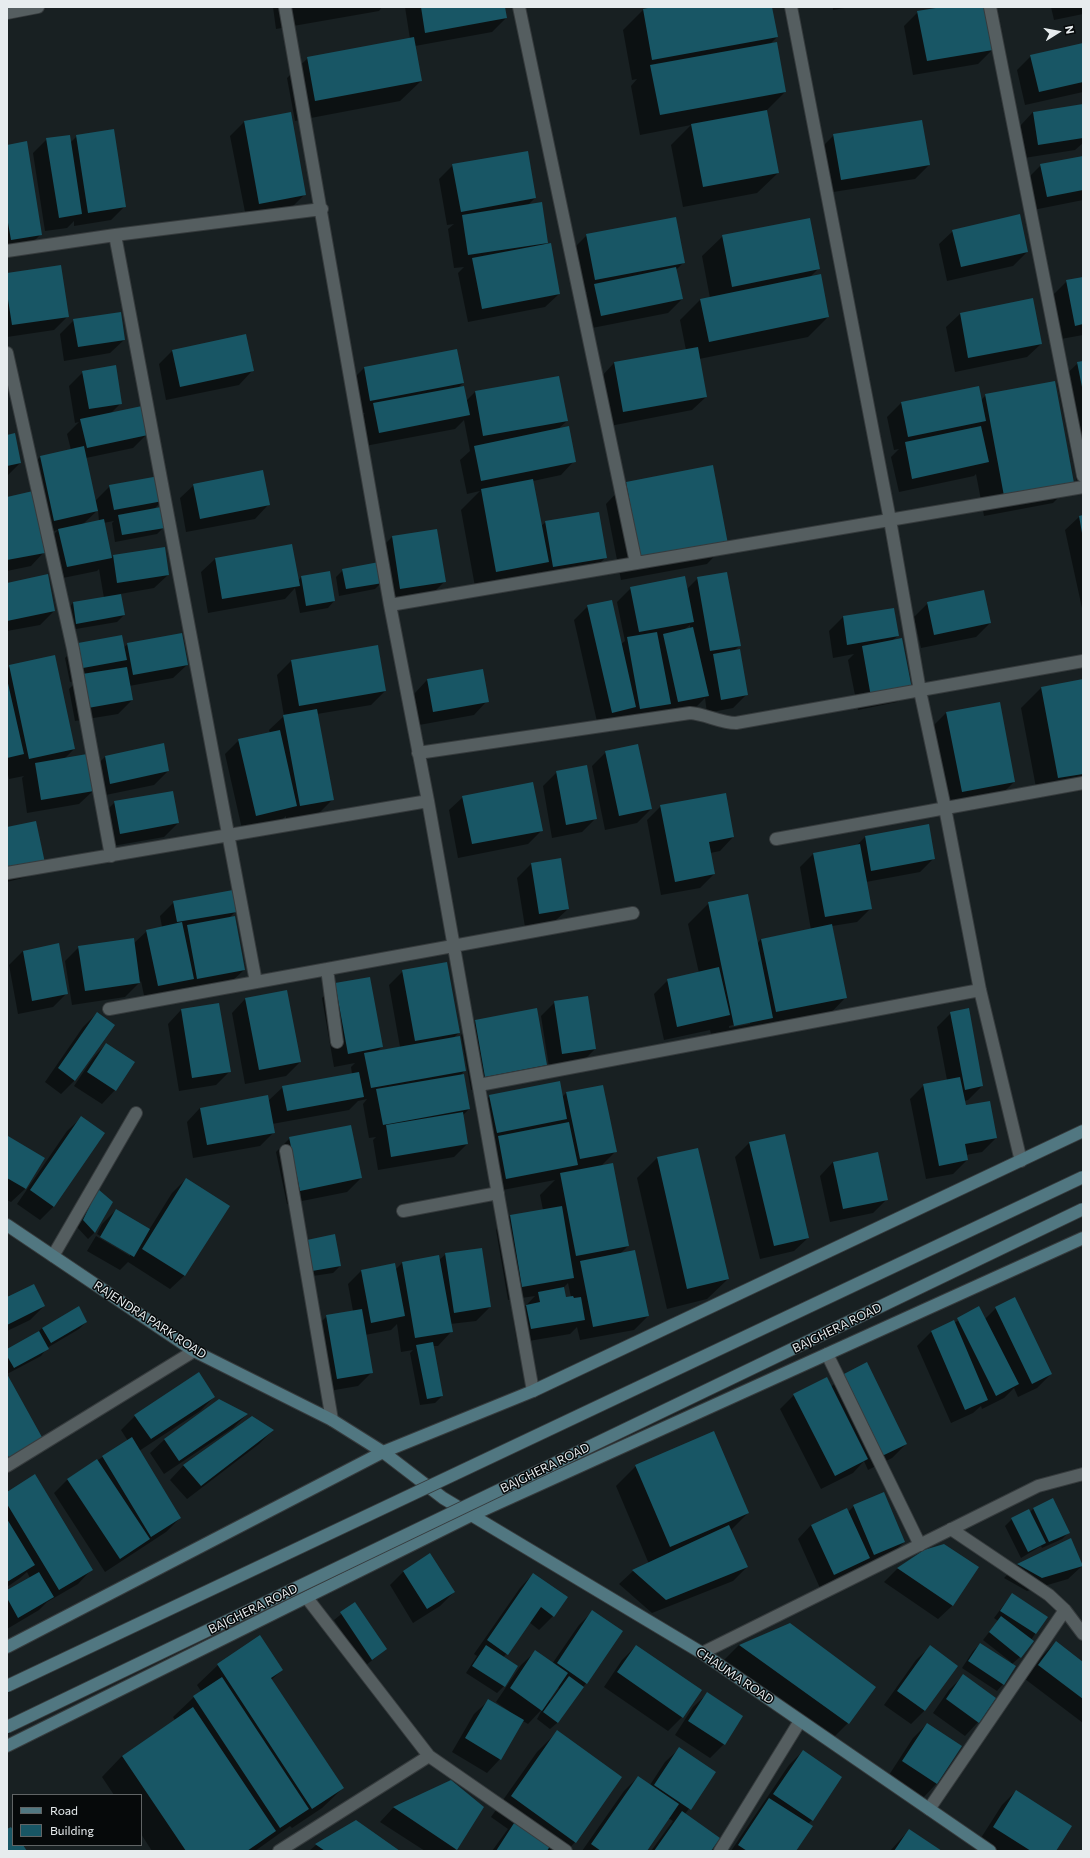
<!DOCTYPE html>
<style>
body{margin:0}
#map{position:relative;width:1090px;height:1858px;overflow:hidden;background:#182022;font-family:Commissioner,sans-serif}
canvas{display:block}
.frame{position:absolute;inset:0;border:8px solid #e7ecee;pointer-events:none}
.legend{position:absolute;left:12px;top:1794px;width:130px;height:52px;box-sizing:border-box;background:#06090a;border:1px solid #606465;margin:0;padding:5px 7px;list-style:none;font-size:12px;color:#e7ecee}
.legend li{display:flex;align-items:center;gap:8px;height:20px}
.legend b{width:20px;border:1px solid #606465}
.north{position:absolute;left:1038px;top:12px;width:40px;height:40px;-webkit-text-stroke:3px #06090a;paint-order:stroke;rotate:79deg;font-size:11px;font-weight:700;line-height:16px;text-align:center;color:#e7ecee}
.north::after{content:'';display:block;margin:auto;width:14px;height:18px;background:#e7ecee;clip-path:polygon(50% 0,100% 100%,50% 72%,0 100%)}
</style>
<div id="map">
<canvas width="1090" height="1858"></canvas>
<div class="frame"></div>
<ul class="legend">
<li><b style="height:5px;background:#517781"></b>Road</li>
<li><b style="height:11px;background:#185665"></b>Building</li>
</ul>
<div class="north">N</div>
</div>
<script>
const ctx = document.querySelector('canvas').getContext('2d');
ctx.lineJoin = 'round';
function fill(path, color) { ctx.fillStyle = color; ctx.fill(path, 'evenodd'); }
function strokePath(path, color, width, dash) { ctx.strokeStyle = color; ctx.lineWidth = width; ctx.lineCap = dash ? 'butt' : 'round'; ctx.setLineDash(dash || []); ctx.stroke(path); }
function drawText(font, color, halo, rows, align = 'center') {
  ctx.font = font + ' Commissioner,sans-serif'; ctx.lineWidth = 3; ctx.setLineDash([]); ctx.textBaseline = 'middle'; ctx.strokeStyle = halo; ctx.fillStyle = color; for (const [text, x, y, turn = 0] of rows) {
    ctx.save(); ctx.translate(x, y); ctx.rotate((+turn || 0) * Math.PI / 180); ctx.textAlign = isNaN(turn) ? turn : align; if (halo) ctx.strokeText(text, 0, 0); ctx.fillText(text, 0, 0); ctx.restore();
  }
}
const shadow = new Path2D(`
 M273,7H382L379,11L276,29Z
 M405,7H504L506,18L492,32L415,46L421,81L400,101L295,121L287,78L308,58L410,39Z
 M659,7H771L777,37L770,44L785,92L766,111L778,173L757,193L683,207L671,145L691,125L640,135L631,86L637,79L632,80L623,30L643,10Z
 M833,7H850L833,10Z
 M948,7H984L992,50L978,64L913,75L904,26L918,12Z
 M1051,7H1083V14L1054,20Z
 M1083,44V92L1025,105L1017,70L1031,56Z
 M1083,105V143L1075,150L1024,158L1020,126L1033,112Z
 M290,113L305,194L291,208L246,217L230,136L244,122Z
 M834,135L929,165L915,179L827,193L820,149Z
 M77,136L125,206L111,220L74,226V221L67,228L45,231L33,153L47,139L70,143Z
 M7,146L40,235L27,248L7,252Z
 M1083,157V200L1033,210L1027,179L1041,165Z
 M453,165L535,198L527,206L547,242L544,245L559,294L545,307L468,322L458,273L464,267L454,268L448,229L454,224L447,225L439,179Z
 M953,231L1027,252L1013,266L947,281L939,244Z
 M587,235L684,262L676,270L682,299L668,313L587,329L581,299L587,292L582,293L573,249Z
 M723,236L819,268L810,277L828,317L808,337L699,359L706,397L692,410L610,426L601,377L614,363L686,350L680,320L700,300L710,298L702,256Z
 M7,274L68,316L54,330L7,337Z
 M1083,278V335L1061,339L1053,295L1067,281Z
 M1032,300L1041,344L1027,357L955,372L946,327L960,314Z
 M74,320L124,340L110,353L64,361L60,334Z
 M172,351L252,371L239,385L166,400L159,364Z
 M456,351L463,383L458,388L466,401L475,392L567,421L558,429L574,461L561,475L533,481L541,526L546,522L606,557L592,571L539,580L538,572L527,583L476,592L461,510L480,491L467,494L460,460L470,451L464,420L455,429L365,446L359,418L365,413L356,414L350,382L364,368Z
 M1083,362V486L1078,487L1057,383L1078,363Z
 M83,372L121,403L111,413L147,434L133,448L86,458L95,501L110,486L162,501L153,510L164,527L157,534L115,542L112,523L114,521L103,523L111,558L113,556L168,575L154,588L120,594L124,615L117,622L70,630L66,610L73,603L104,598L99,569L97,571L53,580L45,543L58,530L41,534L44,552L31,566L7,571V498L31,493L27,471L40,457L71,450L67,434L79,422L75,423L69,386ZM98,510L99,521L83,524Z
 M978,387L981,400L986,395L1073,483L1053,503L984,516L976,474L974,476L899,492L891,457L899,449L894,450L887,417L901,403Z
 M7,436L20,463L7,476Z
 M712,467L727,543L707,564L621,580L606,504L626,483Z
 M194,485L268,505L255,519L186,532L180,498Z
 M1083,516V608H1082L1065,530L1079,517Z
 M392,537L445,581L431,595L387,602L383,581L375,589L339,596L336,577L343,570L380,563L378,551Z
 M291,545L298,581L301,577L334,601L328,608L300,613L295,588L285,599L208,613L201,572L215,559Z
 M698,578L740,645L734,651L747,694L733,708L707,713L705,698L694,709L664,716L663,710L656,717L598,726L574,620L588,606L621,644L625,641L617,602L631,588L686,590ZM690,625V629L684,630Z
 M7,584L54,611L40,625L7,631Z
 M928,603L990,623L976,637L921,648L914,617Z
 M894,609L898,636L893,640L911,688L897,702L858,710L848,660L854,654L833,658L829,631L843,617Z
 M79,644L124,647L128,644L187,665L173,678L129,686L132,700L118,714L75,721L69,689L78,680L70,682L65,658Z
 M378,646L385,691L371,705L317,714L333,799L319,813L286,819V816L282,820L242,829L225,754L239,740L270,733L269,730L284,716L277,675L291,661Z
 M10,666L74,749L64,759L93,791L79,804L27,813L22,778L24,776L9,779L7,771V669Z
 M427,680L487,701L474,715L419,725L414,694Z
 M1083,680V790L1038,798L1021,708L1041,688Z
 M946,713L1014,782L994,802L941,812L926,733Z
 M163,744L168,771L154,785L96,797L91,770L105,757Z
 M606,752L651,809L637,823L605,830L592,766Z
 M557,772L596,818L582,832L552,838L543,786Z
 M463,797L542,830L528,844L458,858L449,810Z
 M115,802L178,823L164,837L107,847L101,816Z
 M661,806L733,837L720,851L710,853L714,874L700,888L661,895L647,820Z
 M928,826L934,858L920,872L866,882L871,908L857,922L832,926L846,997L826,1018L714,1046L710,1030L664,1040L654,994L668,980L699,973L688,924L709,903L757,944L761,939L811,930L800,867L814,853L856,846L865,837ZM750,1021V1024L729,1028V1026Z
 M7,828L44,862L30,876L7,882Z
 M560,859L568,909L554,922L525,927L517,878L531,864Z
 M174,902L236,911L229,918L244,970L230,983L184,992L183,988L179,993L145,1000L141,981L125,997L72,1005L65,961L79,947L133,944L147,931L162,927L160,916Z
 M23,951L67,993L53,1007L18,1014L9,965Z
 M403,971L459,1033L453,1038L465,1070L460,1076L469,1109L463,1115L467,1144L454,1157L378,1170L373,1140L376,1137L369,1138L363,1104L367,1099L358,1101L349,1110L272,1124L274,1132L260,1146L193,1158L187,1122L200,1108L268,1101L283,1087L352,1074L351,1067L355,1063L334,1067L322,998L336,984L382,1047L377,1051L400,1047L389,985Z
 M245,999L300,1062L286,1076L245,1084L232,1013Z
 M555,1002L595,1049L581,1063L549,1067L541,1016Z
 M181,1010L230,1071L216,1085L179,1091L168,1024Z
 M536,1010L546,1065L532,1078L471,1090L461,1035L475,1021Z
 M97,1013L75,1080L61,1094L45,1082L83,1027Z
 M951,1013L982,1086L968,1100L964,1101L965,1106L996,1138L982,1152L966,1155L967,1160L953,1174L926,1179L910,1099L924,1085L947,1080L937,1027Z
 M106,1044L115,1090L102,1104L74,1086L93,1058Z
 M602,1086L616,1151L600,1167L628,1246L620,1254L648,1316L634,1330L580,1340L577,1327L570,1334L517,1343L513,1319L535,1296L508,1300L496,1230L510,1216L543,1210L540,1195L555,1180L492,1192L490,1145L483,1147L476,1110L490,1096L562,1097L566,1093ZM568,1283L571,1297L565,1298L563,1288Z
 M81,1118L54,1206L40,1220L17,1204L67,1131Z
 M784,1135L808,1238L794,1251L760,1259L735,1157L749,1143Z
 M8,1137L25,1189L11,1202L7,1200V1139Z
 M290,1138L361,1178L347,1192L287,1204L276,1152Z
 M697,1149L728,1279L707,1299L667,1309L637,1178L657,1158Z
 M833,1162L887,1199L873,1213L830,1222L820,1176Z
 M186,1179L228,1207L184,1276L170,1289L128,1262L120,1270L87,1251L96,1236L130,1256V1254L97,1234L102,1224L116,1210L149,1230L172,1193Z
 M98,1190L95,1232L88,1239L77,1227L91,1197Z
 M300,1247L340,1266L333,1273L306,1277Z
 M446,1254L490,1307L476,1321L450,1324L451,1332L438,1346H433L442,1396L435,1403L420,1405L410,1353L413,1350L401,1352L397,1324L391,1330L365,1335L372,1372L358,1386L323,1392L313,1330L327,1316L353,1311L348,1284L361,1271L395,1270L402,1263L439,1260Z
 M7,1298L44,1306L30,1320L7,1331Z
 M979,1308L985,1319L996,1308L1051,1374L1037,1388L1018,1397L1014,1388L1004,1398L982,1409L981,1406L973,1413L951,1423L917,1346L931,1332L954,1323Z
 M86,1322L79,1329L47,1348L41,1356L7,1374V1350L37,1333L42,1328Z
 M842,1376L906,1444L892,1458L868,1470L864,1461L853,1473L821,1489L780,1409L794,1395L831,1387Z
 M214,1397L200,1411L139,1451L180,1518L166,1532L105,1572L54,1493L68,1479L128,1441L121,1430L135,1416Z
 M219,1401L246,1415L233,1428L164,1474L150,1453L164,1440Z
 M252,1417L272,1431L259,1444L187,1499L170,1480L183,1466Z
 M636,1466L748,1513L730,1531L747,1567L733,1581L652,1613L619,1584L633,1571L649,1564L616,1486Z
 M7,1493L91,1570L78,1584L47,1602L39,1610L7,1629V1591L30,1578L27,1572L20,1578L7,1587Z
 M854,1506L904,1542L890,1556L860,1568L855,1572L820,1588L798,1539L811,1525L848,1512Z
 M1034,1508L1068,1533L1062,1539L1042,1548L1041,1546L1021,1558L1005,1526L1012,1519L1030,1512Z
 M1070,1540L1082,1566L1068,1579L1027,1591L1004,1578L1017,1565Z
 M924,1550L977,1568L952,1606L938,1619L884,1582L897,1569Z
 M404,1571L454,1592L440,1606L413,1623L390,1585Z
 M533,1574L553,1616L539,1630L529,1622L503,1658L504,1686L497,1693L466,1673L477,1656L474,1654L520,1588Z
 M1012,1594L1046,1617L1020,1657L1012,1664L1003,1684L997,1691L962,1668L973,1651L980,1644L1010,1663L1011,1662L983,1640L998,1621L994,1618Z
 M355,1603L386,1649L365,1666L334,1620Z
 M593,1611L586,1683L557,1723L550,1729L537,1719L543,1708L528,1724L523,1721L500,1759L487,1773L452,1752L474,1714L488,1701L509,1713V1711L496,1702L521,1665L535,1652L552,1664L579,1625ZM557,1686L559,1688L550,1701L549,1699Z
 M790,1624L848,1723L828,1743L719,1665L739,1645Z
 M1056,1642L1083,1663V1723L1025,1679L1042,1656Z
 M636,1646L682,1717L668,1731L604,1687L622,1660Z
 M930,1647L925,1710L911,1724L884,1705L916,1660Z
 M218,1665L282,1670L271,1680L343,1788L322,1808L292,1828L290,1826L255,1851H152L141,1834V1795H114L102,1777L122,1756L175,1720L173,1717L194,1697L201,1691L197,1685Z
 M963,1676L978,1722L965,1736L933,1713L949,1690Z
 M707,1694L742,1717L724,1744L710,1758L675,1735L693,1707Z
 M927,1724L961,1746L936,1784L923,1798L889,1775L913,1738Z
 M557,1732L575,1842L567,1851H492L508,1829L491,1817L537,1752Z
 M679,1749L715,1773L685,1814L709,1851H651L673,1821L668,1818L645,1851H582L624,1791L638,1777L650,1785L665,1762Z
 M803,1751L812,1820L808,1824L795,1851H731L789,1765Z
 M450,1781L456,1849L454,1851H425L380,1822L393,1808Z
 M1016,1791L1055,1851H995L979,1841L1002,1805Z
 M356,1821L398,1851H309L316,1845Z
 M909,1830L940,1851H890Z`);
const building = new Path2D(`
 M421,7H505L507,18L425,33Z
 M653,7H772L778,37L652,60L643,9Z
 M942,7H985L993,50L927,61L917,11Z
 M414,37L422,81L315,101L307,57Z
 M777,42L786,92L660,115L650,65Z
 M1083,43V82L1039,92L1030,55Z
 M1083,104V138L1038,145L1033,112Z
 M767,110L779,173L703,187L691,124Z
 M291,112L306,195L259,204L244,121Z
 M922,120L930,165L841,180L833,134Z
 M114,129L126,207L88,213L76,135Z
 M70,135L82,214L59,218L46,138Z
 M27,141L42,235L11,240L7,217V145Z
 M528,151L536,198L461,212L452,164Z
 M1083,156V190L1047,197L1040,164Z
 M542,202L548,243L468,255L462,215Z
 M1020,214L1028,252L961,267L952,230Z
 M676,217L685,263L595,280L586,234Z
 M810,218L820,269L732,287L722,235Z
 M551,243L560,294L482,309L472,258Z
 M61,265L69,317L12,325L7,293V273Z
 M676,267L683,299L601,316L594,284Z
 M821,274L829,317L709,342L700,299Z
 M1083,277V324L1075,326L1066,280Z
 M1033,298L1042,344L968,358L960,313Z
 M121,312L125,340L78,347L73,319Z
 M246,334L254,371L180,387L172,350Z
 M698,347L707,397L623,412L614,362Z
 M457,349L464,383L370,401L364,367Z
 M1083,361V387H1082L1077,362Z
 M116,365L122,404L89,409L82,371Z
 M559,376L568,421L483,436L475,391Z
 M1055,381L1074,483L1004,496L985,394Z
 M464,386L470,415L379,433L373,403Z
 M979,386L986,421L908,437L901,402Z
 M142,406L148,435L87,448L80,419Z
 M569,426L576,462L481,481L474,446Z
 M981,426L989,462L912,479L905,442Z
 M15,433L21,463L7,466V435Z
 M84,446L98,511L54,521L40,456Z
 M713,465L728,544L641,561L626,482Z
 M263,470L270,505L200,519L193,484Z
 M159,476L163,501L114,510L109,485Z
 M533,479L549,562L496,572L481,489Z
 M33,491L45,553L7,560V497Z
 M161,507L165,528L122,535L118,515Z
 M599,512L607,558L553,567L545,521Z
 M1083,515V533H1082L1079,516Z
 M104,519L112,558L67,567L58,529Z
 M437,529L446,582L400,589L392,536Z
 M292,544L300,586L222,599L215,558Z
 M165,547L169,575L117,583L113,555Z
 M379,562L383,583L346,589L342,569Z
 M330,571L335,601L306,606L301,576Z
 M727,572L741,646L710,651L697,577Z
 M48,574L55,611L7,621V583Z
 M685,576L694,622L639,632L630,587Z
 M984,590L991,623L934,635L927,602Z
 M121,594L125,615L76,624L73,602Z
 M612,600L636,707L612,713L587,605Z
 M894,608L899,636L847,645L843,616Z
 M693,627L709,696L678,702L663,634Z
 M657,632L671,704L640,709L627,637Z
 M182,633L188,665L133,675L127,643Z
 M122,635L127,660L83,668L78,643Z
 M902,638L912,689L871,697L862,646Z
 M378,645L386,691L299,706L291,660Z
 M740,649L748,695L721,700L713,654Z
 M55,655L75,749L29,759L9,665Z
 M127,667L133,700L88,708L82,674Z
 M483,669L489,702L433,712L427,679Z
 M7,679L24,754L7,758Z
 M1083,679V774L1058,778L1041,687Z
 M1000,702L1015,782L962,792L946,712Z
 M317,709L334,800L300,806L283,715Z
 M280,730L297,806L256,816L238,739Z
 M164,743L169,771L110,784L105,756Z
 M638,744L652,809L619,816L605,751Z
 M87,754L94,791L41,800L35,763Z
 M587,765L597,819L566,825L556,771Z
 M533,782L543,831L472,844L462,796Z
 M173,791L179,823L120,834L114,801Z
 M726,793L734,837L709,842L715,874L675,882L660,805Z
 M36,821L45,863L7,871V827Z
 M929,824L935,859L871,871L865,836Z
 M860,844L872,909L825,917L813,853Z
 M561,858L569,909L539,914L531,863Z
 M233,890L237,912L177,922L173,901Z
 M748,894L773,1018L734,1026L708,902Z
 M235,916L245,970L197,979L187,925Z
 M182,922L194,979L158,986L146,930Z
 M832,924L847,998L776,1012L761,939Z
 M134,938L140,983L85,991L78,946Z
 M59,943L68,994L32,1001L23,951Z
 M447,962L460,1033L415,1041L402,970Z
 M719,967L730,1015L677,1027L667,979Z
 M370,977L383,1047L348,1054L335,983Z
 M287,990L301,1062L259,1070L245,998Z
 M588,996L596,1049L562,1054L554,1001Z
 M219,1003L231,1072L192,1078L181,1009Z
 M537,1008L547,1065L485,1077L475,1020Z
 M969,1008L983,1086L965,1090L950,1012Z
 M97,1012L115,1025L75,1081L58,1068Z
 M460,1036L466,1071L371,1088L364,1053Z
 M106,1043L135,1062L116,1091L87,1072Z
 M359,1072L364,1097L287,1111L282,1086Z
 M464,1074L470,1109L383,1125L376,1089Z
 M960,1077L966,1105L990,1101L997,1138L965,1144L968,1160L939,1166L923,1084Z
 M560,1081L567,1119L497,1133L489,1095Z
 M603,1085L617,1152L580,1159L566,1092Z
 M268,1095L275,1133L207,1145L200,1108Z
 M463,1112L468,1144L391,1157L386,1125Z
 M81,1116L105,1133L54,1207L30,1190Z
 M569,1122L578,1165L506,1179L498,1136Z
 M351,1125L362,1178L300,1191L289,1137Z
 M785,1134L809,1238L774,1246L749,1142Z
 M8,1136L45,1158L26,1189L7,1178Z
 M698,1148L729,1279L687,1289L657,1157Z
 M878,1152L888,1200L843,1209L833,1162Z
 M613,1163L629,1246L576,1256L560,1173Z
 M186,1178L230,1206L185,1276L142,1249Z
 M98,1189L113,1202L95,1233L83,1220Z
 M562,1206L574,1278L522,1287L510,1215Z
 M116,1209L150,1229L134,1257L100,1237Z
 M335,1234L341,1266L312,1271L307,1240Z
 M482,1248L491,1307L454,1313L445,1253Z
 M635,1250L649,1316L593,1327L580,1261Z
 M439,1255L453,1332L415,1338L402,1262Z
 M395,1263L405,1316L371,1323L361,1270Z
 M34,1284L45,1306L7,1325V1297Z
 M564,1287L566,1297L573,1296L574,1298L581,1297L585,1320L531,1329L526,1305L540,1302L538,1292Z
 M1015,1297L1052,1374L1032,1384L995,1307Z
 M79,1306L87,1322L51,1343L42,1328Z
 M979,1306L1019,1384L996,1396L957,1318Z
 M362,1309L373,1373L337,1379L326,1315Z
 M954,1320L988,1400L965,1410L931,1331Z
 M39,1331L49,1349L14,1368L7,1356V1349Z
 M433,1342L443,1396L427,1399L416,1345Z
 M867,1362L907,1444L882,1456L842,1375Z
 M199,1372L215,1397L151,1439L134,1415Z
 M7,1374L43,1439L9,1458L7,1453Z
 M827,1377L868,1459L835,1476L793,1394Z
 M219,1399L248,1414L179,1461L164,1439Z
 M252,1416L274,1430L201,1486L183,1465Z
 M714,1431L749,1513L670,1547L635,1465Z
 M132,1437L181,1518L151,1537L102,1456Z
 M97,1459L150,1539L120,1559L67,1479Z
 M35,1474L93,1570L59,1590L7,1504V1492Z
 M884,1492L905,1542L874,1555L853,1505Z
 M1053,1498L1070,1533L1049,1542L1033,1508Z
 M847,1508L870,1558L834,1575L811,1525Z
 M1029,1509L1046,1543L1028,1552L1011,1518Z
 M7,1519L35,1565L7,1582Z
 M729,1525L748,1567L666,1600L632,1570Z
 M1071,1538L1083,1566L1042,1578L1017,1564Z
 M944,1544L979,1567L953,1606L897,1568L924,1550Z
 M430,1553L455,1592L427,1609L403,1571Z
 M39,1572L54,1597L18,1618L7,1598V1590Z
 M533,1573L568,1597L554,1617L541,1607L508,1655L487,1640Z
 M1012,1593L1048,1617L1036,1634L1000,1611Z
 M355,1602L387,1649L372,1660L340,1612Z
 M592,1610L623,1631L587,1684L557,1663Z
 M1001,1616L1034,1641L1021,1658L989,1632Z
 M790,1623L876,1687L849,1724L739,1645Z
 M260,1635L283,1670L271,1678L344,1788L312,1809L217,1664Z
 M1056,1641L1083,1662V1699L1038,1665Z
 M980,1643L1016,1666L1004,1685L968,1661Z
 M486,1645L518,1666L505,1687L472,1666Z
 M636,1645L702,1690L683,1718L617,1672Z
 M930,1645L958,1666L925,1711L897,1691Z
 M535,1650L568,1673L542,1711L510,1688Z
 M963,1674L996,1698L979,1723L946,1699Z
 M569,1676L584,1687L558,1723L543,1712Z
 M222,1677L309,1809L280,1828L193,1696Z
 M707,1692L743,1716L725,1745L688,1721Z
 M488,1699L524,1720L501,1760L465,1738Z
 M193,1707L276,1831L247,1851H186L122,1756Z
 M927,1723L962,1746L937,1784L902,1761Z
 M557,1730L622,1777L576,1843L511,1796Z
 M679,1747L716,1772L691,1810L654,1785Z
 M803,1750L842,1777L813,1821L773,1794Z
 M638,1776L679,1804L647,1851H601L591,1844Z
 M451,1780L484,1807L457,1850L393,1807Z
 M1016,1790L1072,1826L1056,1851H1031L993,1827Z
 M769,1798L813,1826L796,1851H747L738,1845Z
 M682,1811L720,1838L711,1851H654Z
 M356,1820L400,1851H325L315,1844Z
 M516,1820L552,1843L547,1851H496Z
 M11,1827L13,1830V1845H23L27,1851H7V1829Z
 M909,1829L942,1851H894Z`);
const street = new Path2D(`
 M285,7L390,605L428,801L533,1391
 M519,7L636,563
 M791,7L890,520L920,691L945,808L980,990L1021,1161
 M990,7L1083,476
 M7,13L38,7
 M115,235L256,982
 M7,251L115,235L322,209
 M7,353L73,649L111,856
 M390,605L1083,487
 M418,753L690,713C706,714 720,723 736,723L1083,661
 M776,839L1083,783
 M7,873L428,801
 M327,969L337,1042
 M109,1009L633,913
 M479,1085L980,990
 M286,1151L332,1420
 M403,1211L498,1193
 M53,1256L136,1113
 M827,1354L920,1545
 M7,1466L194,1351
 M951,1529L1049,1595L1065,1610L1083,1634
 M307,1598L429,1756L566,1851
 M702,1653L1038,1486L1083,1474
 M929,1809L1065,1610
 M279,1851L429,1756
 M720,1851L800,1721`);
const secondary = new Path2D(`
 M7,1225L194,1351L332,1420L383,1452L443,1498L702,1653L990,1851
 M7,1647L383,1452L533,1391L1083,1131
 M7,1746L472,1515L1083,1238`);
const secondaryBridge = new Path2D(`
 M7,1686L1083,1177
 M7,1727L1083,1209`);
const streetNames = [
 ["RAJENDRA PARK ROAD",150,1320,33],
 ["BAJGHERA ROAD",837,1328,-26],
 ["BAJGHERA ROAD",545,1468,-26],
 ["BAJGHERA ROAD",253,1609,-26],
 ["CHAUMA ROAD",735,1676,34]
];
fill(shadow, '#0007');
fill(building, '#185665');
strokePath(street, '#363b3d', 14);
strokePath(secondary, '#363b3d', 14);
strokePath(street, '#555e60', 12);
strokePath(secondary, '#517781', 12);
strokePath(secondaryBridge, '#363b3d', 14, []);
strokePath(secondaryBridge, '#517781', 12);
drawText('12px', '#e7ecee', '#06090a', streetNames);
</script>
